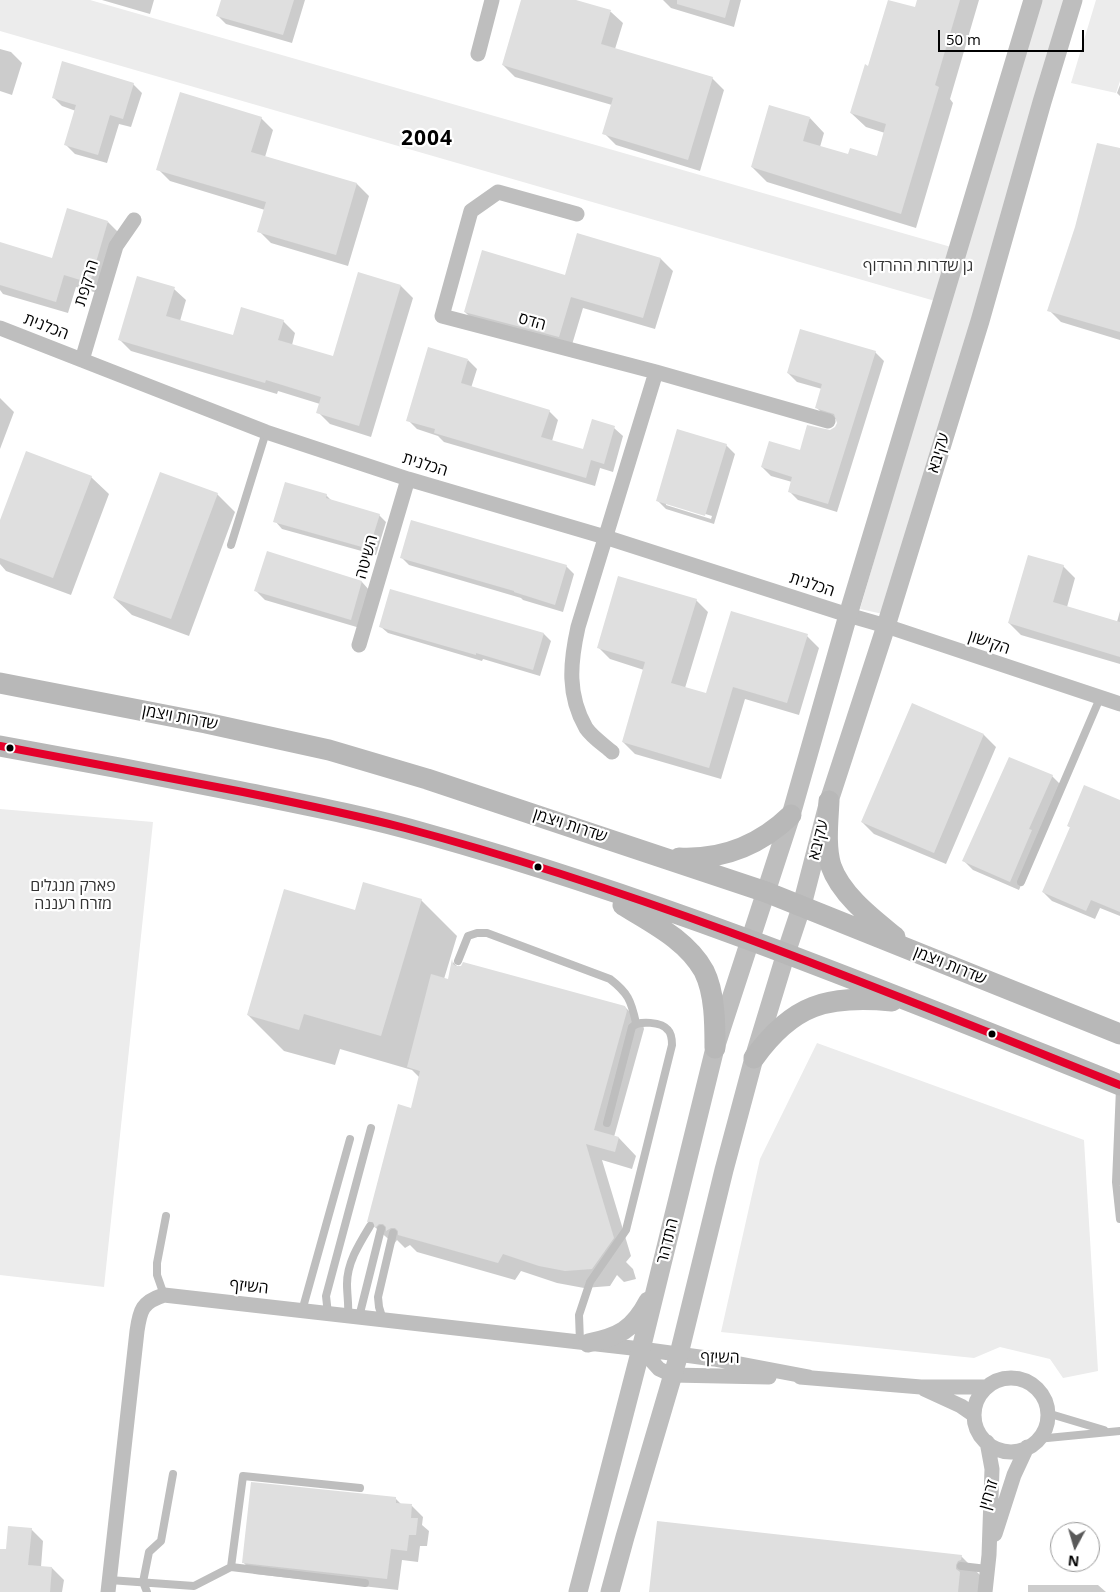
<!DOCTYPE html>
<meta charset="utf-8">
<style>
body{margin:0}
#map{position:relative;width:1120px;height:1592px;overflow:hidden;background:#fff;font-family:"Open Sans",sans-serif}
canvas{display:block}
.north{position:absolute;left:1050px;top:1522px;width:50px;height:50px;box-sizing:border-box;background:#fff;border:1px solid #999;border-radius:50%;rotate:186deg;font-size:14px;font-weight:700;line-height:20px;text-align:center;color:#000}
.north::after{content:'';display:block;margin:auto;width:18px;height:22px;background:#595959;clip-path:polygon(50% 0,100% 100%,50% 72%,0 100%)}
.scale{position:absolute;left:938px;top:30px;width:146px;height:22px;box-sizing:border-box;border:2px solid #000;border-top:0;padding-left:6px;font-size:15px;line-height:18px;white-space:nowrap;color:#000;-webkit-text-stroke:4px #fff;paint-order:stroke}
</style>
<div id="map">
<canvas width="1120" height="1592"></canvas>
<div class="north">N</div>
<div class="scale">50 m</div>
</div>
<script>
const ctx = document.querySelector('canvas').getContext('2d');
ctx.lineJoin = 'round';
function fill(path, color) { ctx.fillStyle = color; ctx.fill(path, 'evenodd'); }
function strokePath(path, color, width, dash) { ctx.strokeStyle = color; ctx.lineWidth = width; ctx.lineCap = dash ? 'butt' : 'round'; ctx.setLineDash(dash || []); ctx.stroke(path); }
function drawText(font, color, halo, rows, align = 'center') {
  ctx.font = font + ' "Open Sans","Noto Sans Hebrew",sans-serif'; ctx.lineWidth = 4.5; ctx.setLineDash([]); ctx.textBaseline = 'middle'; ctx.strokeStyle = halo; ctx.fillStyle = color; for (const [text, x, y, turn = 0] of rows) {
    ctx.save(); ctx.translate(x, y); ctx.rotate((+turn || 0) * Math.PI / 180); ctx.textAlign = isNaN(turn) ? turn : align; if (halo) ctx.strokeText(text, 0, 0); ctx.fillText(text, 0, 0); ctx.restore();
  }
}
const green = new Path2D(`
 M0,0H90L958,249L942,303L0,31Z
 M1038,0H1068L883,614L860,609Z
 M1096,0H1120V81L1116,93L1071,83Z
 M0,809L153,822L104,1287L0,1275Z
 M817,1043L1084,1140L1098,1371L1063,1378L1050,1359L1000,1347L974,1358L721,1332L760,1159Z`);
const shadow = new Path2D(`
 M102,0H154L150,14Z
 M222,0H305L292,43L226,24L217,15Z
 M522,0H572L611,12L623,23L615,49L712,78L724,90L700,171L616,145L604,133L612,105L515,77L503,65Z
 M663,0H741L734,27L671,8Z
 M918,0H979L950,99L953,103L916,228L767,182L752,167L810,118L824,133L820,147L849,156L877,158L885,133L866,127L851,113L869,67L916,9Z
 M0,49L11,52L22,63L12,95L0,91Z
 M133,84L142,93L131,127L119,124L107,163L75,154L66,145L76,111L62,106L53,97Z
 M1120,85V96L1117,93Z
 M261,118L273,130L265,157L357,184L369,196L348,266L271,243L259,231L265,210L170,181L158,169Z
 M1120,149V340L1061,322L1049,310Z
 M108,222L120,234L101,294L76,287L68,313L3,294L0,290V252L53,259Z
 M578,235L661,259L673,271L655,329L583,308L571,348L477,324L465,312L566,277Z
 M359,274L401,286L413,298L371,437L330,424L318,412L320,404L278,391L277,394L131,351L119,339L174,289L186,300L180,321L234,337L283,321L295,333L292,345L334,358Z
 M875,352L884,361L837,512L798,500L789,491L792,482L771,476L762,467L801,452L836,428L838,423V420L825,416L816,407L822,389L797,382L788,373Z
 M468,360L477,369L471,388L549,411L558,420L552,441L584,450L614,428L623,436L613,472L600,468L595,486L444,442L438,436L417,429L408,420Z
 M0,398L14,412L0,449Z
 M726,445L735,454L714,524L666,509L657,500ZM666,502L712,516L711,519L666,505Z
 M91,477L109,494L71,595L6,571L0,564V524Z
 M217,494L235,512L189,636L132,615L114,598Z
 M326,495L332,501L379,515L386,522L376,555L282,529L275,521Z
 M401,557L566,566L574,574L563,612L523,600L521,598L409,565Z
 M1063,566L1075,578L1067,607L1117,622L1120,611V664L1021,635L1009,623Z
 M362,582L370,591L360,628L265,600L256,591Z
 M391,590L544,634L551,641L540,676L483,659L482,661L388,633L381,627Z
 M696,600L708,612L685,688L707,695L807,636L819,648L799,715L745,699L721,779L635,754L623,742L644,670L610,659L598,647Z
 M913,705L984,735L996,747L946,864L874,834L862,822Z
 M1052,776L1061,785L1040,840L1019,890L973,870L964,861Z
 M1120,801V916L1100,908L1095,919L1052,901L1043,892L1071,828L1068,826Z
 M421,900L457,936L444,979L449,980L453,962L458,967L625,1007L643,1025L644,1029L614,1137L619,1138L636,1156L632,1169L602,1160L631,1256L626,1262L633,1269L636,1279L624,1282L617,1275L610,1286L584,1288L557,1283L521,1271L515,1280L417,1252L410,1245L405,1248L397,1240L394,1244L368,1221L412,1110L420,1078L412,1070L340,1049L335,1065L284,1051L248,1015L356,911Z
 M396,1499L401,1504L412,1506L423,1517L422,1525L429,1531L427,1546H420L418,1562L402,1560L398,1590L254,1574L243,1562Z
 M31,1529L43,1541L41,1567L52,1568L64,1580L62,1592H0V1550H7Z
 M961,1556L992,1587L989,1592H650Z
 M1028,1585H1098L1106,1592H1028Z`);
const building = new Path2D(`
 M221,0H294L283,35L216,16Z
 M521,0H576L611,10L601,44L713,77L688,160L602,134L613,98L502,65Z
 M677,0H730L725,18L677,4Z
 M888,0L915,7L917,0H960L935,85L939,87L901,214L751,167L769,105L810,117L803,141L848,154L850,148L877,156L886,124L850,113L865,64L868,66Z
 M62,61L134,83L123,119L110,115L98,155L64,145L76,105L52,98Z
 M180,92L262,117L251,152L357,183L336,255L257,232L266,202L156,170Z
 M1097,143L1120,148V332L1047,311L1075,227Z
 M67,208L108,221L90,283L64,275L56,302L0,285V242L52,258Z
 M577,233L661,258L643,318L571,297L559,337L464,312L482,250L565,275Z
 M358,272L401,285L359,426L316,413L321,397L266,380L265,383L118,340L137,276L175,287L166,316L233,335L241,307L284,320L278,340L333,356Z
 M800,329L876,351L828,504L788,492L792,477L761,467L769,441L800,450L807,425L830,430L835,427L837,423L834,414L815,408L822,384L787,373Z
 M428,347L468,359L461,383L550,410L541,437L583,449L592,419L615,426L604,464L591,460L586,478L434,433L435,429L406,421Z
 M677,429L727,444L705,516L656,501Z
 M26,451L92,476L53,578L0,558V520Z
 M160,472L218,493L171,619L113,598Z
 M285,482L327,494L326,498L380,514L369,549L273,522Z
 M411,520L567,565L555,605L514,592V591L400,558Z
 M267,551L362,581L351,620L254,591Z
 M1028,555L1064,565L1053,602L1120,622V657L1008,623Z
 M618,576L697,599L671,683L706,693L731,611L808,634L787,703L733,687L709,768L622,742L645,662L597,648Z
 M390,589L544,633L533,670L476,653V655L379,627Z
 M912,703L984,734L934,853L861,822Z
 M1009,757L1053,775L1029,829L1032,830L1010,882L962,861Z
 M1084,785L1120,800V912L1091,900L1086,911L1042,892L1070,827L1067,826Z
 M363,882L422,899L381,1036L304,1014L299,1030L247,1015L284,889L355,910Z
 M452,959L453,964L456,966H461L463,962L625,1006L627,1011L594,1130L619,1137L615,1152L586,1144L614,1238L592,1269L565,1271L539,1266L503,1254L498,1263L398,1235V1231L395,1228H391L386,1231V1227L383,1224H379L375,1228L373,1222H367L398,1104L411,1108L420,1071L407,1067L431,974L448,979Z
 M251,1482L396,1497V1503L412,1504L411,1518H418L416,1535H409L407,1551L391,1549L387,1579L242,1563Z
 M657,1521L962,1555L961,1560L958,1561L956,1565V1569L960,1572L958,1592H649Z
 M8,1526L32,1528L28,1565L52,1567L50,1592H0V1549H6Z`);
const service = new Path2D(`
 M231,545L266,432
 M1021,882L1100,698
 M458,961L468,936L477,933H487L610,979C628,993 631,1000 636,1023
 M1116,1182L1120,1089
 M1118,1182H1116L1120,1219
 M164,1295L157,1275V1263L166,1216
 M302,1311L350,1139
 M328,1314L326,1296L371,1128
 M348,1316C349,1305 347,1295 347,1284C347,1263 359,1244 370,1226
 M359,1317L381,1229
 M383,1320L379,1307L378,1297L393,1233
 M580,1342L579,1315L590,1282L626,1230L672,1045C672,1040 672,1034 668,1030C662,1022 639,1020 632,1027L607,1123
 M1047,1413L1104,1430
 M1037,1439L1120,1431
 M961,1566L987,1569
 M231,1567L243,1476L360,1488
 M109,1580L194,1586L231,1567L365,1583
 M147,1592L143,1582L149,1552L161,1541L173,1474`);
const minor = new Path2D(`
 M478,54L492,0
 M577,214L498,192L471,211L442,316L656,372L828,421
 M0,328L266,432L408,479L605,537L848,615L886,626L1120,704
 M82,360L116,246L134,220
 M359,645L408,479
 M612,752C604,745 592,737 586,728C567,695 570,663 578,627L656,372
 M641,1349L659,1369L672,1375L769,1377
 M800,1377L921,1387H986
 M974 1415a37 37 0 1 1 74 0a37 37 0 1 1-74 0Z
 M924,1389L961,1406L974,1415
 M995,1534L1014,1475L1027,1447
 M108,1592L137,1331C140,1310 142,1302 164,1295L641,1349L714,1359L809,1377
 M985,1592L989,1555L992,1469L987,1442`);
const tertiary = new Path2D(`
 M588,1343C618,1337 633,1330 648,1301
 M578,1592L641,1349L715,1048L791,815L848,615L1033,0
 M610,1592L625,1537L679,1354L724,1170L754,1058L786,953L802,905L829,801L886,626L980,321L1042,102L1073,0`);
const secondary = new Path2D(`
 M0,683L206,723L329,750L427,779L766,892L1120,1034
 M0,746C79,760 158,775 237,791C301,804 365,816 427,834C664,900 892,994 1120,1085
 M829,801C828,822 825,846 831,866C841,895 873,919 895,937
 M679,858C722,860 760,845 791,815
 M623,905C652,923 687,940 704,971C715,993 715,1024 715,1048
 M754,1058C793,1004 827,995 892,1001`);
const bus1 = new Path2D(`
 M0,746C81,761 162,776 243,792C297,803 351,814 405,828C650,893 885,991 1120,1085`);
const markers = [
 [10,748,4.5,"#000"],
 [538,867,4.5,"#000"],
 [992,1034,4.5,"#000"]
];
const parkNames = [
 ["גן שדרות ההרדוף",918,266],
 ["פארק מנגלים",73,886],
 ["מזרח רעננה",73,904]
];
const streetNames = [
 ["הרקפת",87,283,-73],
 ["הדס",532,322,15],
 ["הכלנית",46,327,21],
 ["עקיבא",939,453,-73],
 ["הכלנית",425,465,17],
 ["השיטה",367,557,-74],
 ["הכלנית",812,585,18],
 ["הקישון",989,643,19],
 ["שדרות ויצמן",180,718,11],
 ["שדרות ויצמן",570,826,18],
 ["עקיבא",819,840,-76],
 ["שדרות ויצמן",950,966,22],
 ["התדהר",668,1241,-76],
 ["השיזף",249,1287,6],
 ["השיזף",720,1358,1],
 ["זרחין",989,1495,-73]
];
const districtNames = [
 ["2004",427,139]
];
fill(green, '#ececec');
fill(shadow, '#0003');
fill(building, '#dfdfdf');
strokePath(service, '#bebebe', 8);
strokePath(minor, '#bebebe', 15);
strokePath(tertiary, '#bebebe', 19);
strokePath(secondary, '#b8b8b8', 21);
strokePath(bus1, '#e4002b', 8);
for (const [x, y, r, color] of markers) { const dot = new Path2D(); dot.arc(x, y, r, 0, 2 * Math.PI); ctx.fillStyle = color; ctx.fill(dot); strokePath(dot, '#fff', 2); }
drawText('16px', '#333', '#fff', parkNames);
drawText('16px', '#000', '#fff', streetNames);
ctx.letterSpacing = '1px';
drawText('bold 21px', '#000', '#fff', districtNames);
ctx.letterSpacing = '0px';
</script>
